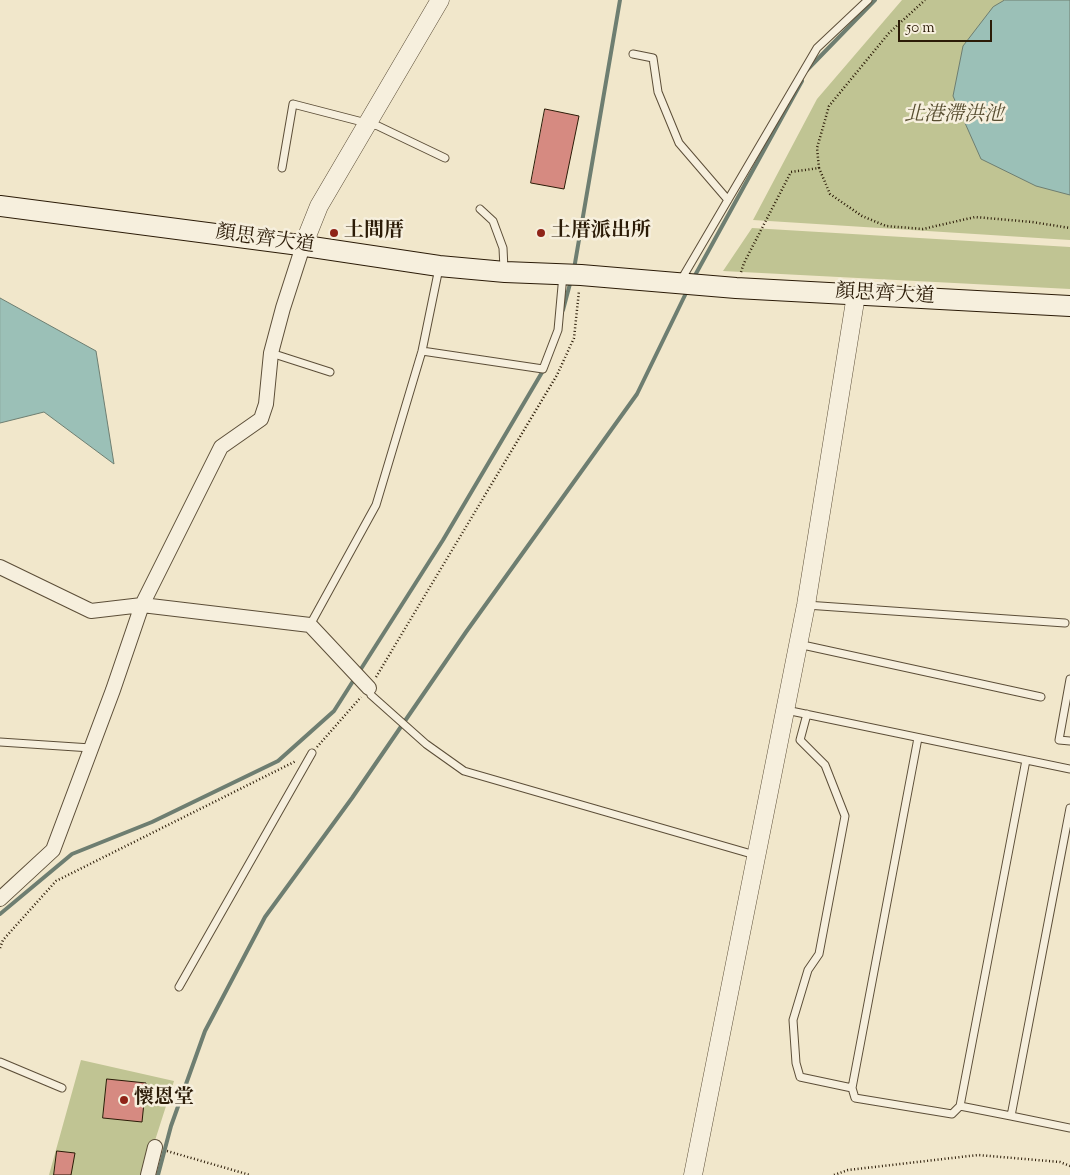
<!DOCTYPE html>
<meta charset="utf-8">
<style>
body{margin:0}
#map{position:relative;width:1070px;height:1175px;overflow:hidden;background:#f1e7cb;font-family:"Sorts Mill Goudy",serif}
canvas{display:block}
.scale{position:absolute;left:898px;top:20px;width:94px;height:22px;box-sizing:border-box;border:2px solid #2b1b07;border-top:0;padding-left:6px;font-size:15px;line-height:18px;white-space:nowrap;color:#2b1b07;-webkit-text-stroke:4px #f6efdd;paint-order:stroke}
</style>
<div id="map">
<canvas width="1070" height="1175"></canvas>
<div class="scale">50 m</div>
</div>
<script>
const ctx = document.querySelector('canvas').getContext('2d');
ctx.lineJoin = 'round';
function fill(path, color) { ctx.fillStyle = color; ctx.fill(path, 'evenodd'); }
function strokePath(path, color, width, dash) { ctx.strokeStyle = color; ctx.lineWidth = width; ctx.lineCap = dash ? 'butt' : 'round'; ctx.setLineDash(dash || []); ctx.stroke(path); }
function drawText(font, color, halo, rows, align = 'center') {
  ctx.font = font + ' "Sorts Mill Goudy","Noto Serif TC",serif'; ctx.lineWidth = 5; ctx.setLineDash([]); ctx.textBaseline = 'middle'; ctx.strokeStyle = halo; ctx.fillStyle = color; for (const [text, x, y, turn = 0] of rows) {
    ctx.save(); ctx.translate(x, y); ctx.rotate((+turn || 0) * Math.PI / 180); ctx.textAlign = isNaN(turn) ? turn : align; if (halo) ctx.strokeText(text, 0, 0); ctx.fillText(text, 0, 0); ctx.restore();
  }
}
const green = new Path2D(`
 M902,0H1070V240L753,220L817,99Z
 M752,228L1070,247V289L723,271Z
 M81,1060L174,1081L144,1175H49Z`);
const water = new Path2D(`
 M1005,0H1070V195L1036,186L981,159L953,96L963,46L993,7Z
 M0,298L96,351L114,464L44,412L0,423Z`);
const stream = new Path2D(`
 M807,70L875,0
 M574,269L620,0
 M693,279L802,81
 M563,310L571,280
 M359,672L443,540L544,369
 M0,914L72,854L152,822L278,761L334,711L355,678
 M158,1175L171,1126L205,1031L265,917L352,798L466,632L637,394L688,289`);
const building = new Path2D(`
 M545,109L579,116L564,189L531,183Z
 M107,1079L146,1083L142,1122L103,1118Z
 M57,1151L75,1153L71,1175H54Z`);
const path = new Path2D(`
 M819,168L817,148L829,106L889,33L925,0
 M741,272L744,263L791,172L819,168L830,194L862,216L886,226L923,229L975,217L1032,222L1070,228
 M376,677L557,375L574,338L579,291
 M317,747L361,697
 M0,948L3,940L56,881L296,761
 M167,1151L250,1175
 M834,1175L848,1170L978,1155L1060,1162L1070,1166`);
const service = new Path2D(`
 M633,54L653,58L658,92L679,143L728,200
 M282,168L293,104L378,126L445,158
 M480,209L493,221L503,248L504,269
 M681,280L817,48L868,0
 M422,351L543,369L558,330L563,275
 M271,353L330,372
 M806,605L1065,623
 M310,625L376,505L422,351L439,268
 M798,644L1041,697
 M1070,679L1059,740L1070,741
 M369,688L371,695L426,744L464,771L755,855
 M786,710L1070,769
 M807,714L800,740L825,765L845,816L819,954L808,970L793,1020L796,1063L800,1077L852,1088L918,738
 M0,742L91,748
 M1026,760L960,1106L1011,1116L1070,808
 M179,987L312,753
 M0,1062L62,1088
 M852,1088L855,1098L952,1114L960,1106
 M1011,1116L1070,1128`);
const minor = new Path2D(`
 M0,567L91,611L142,605L310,625L369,688
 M0,899L53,850L113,690L142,605L221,447L261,419L266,404L271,353L283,308L303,246
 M148,1175L155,1147`);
const tertiary = new Path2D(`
 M303,246L319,206L440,0
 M693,1175L806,605L856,295`);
const secondary = new Path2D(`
 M0,206L292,244L439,266L505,272L581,275L736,288L1070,306`);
const markers = [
 [334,233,5,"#8f2418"],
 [541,233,5,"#8f2418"],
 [124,1100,5,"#8f2418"]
];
const parkNames = [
 ["北港滯洪池",954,117]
];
const poiNames = [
 ["土間厝",344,233],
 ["土厝派出所",551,233],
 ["懷恩堂",134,1100]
];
const streetNames = [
 ["顏思齊大道",265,241,8],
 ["顏思齊大道",885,296,3]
];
fill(green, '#c0c493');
fill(water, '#9bc0b7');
strokePath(water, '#6e7e71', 1);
strokePath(stream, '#6e7e71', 4);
fill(building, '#d68a81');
strokePath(building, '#2b1b07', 1);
strokePath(service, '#5c4e38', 9);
strokePath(minor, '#5c4e38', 16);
strokePath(tertiary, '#5c4e38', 19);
strokePath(secondary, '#2b1b07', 22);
strokePath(path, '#2b1b07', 2.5, [1, 2.5]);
strokePath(service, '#f6efdd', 7);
strokePath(minor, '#f6efdd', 14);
strokePath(tertiary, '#f6efdd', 18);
strokePath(secondary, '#f6efdd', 20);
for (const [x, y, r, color] of markers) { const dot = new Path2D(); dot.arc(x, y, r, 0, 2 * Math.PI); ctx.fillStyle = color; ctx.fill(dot); strokePath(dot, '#f6efdd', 2); }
drawText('italic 20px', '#584e31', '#f6efdd', parkNames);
drawText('bold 20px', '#2b1b07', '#f6efdd', poiNames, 'left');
drawText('20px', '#2b1b07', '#f6efdd', streetNames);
</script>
